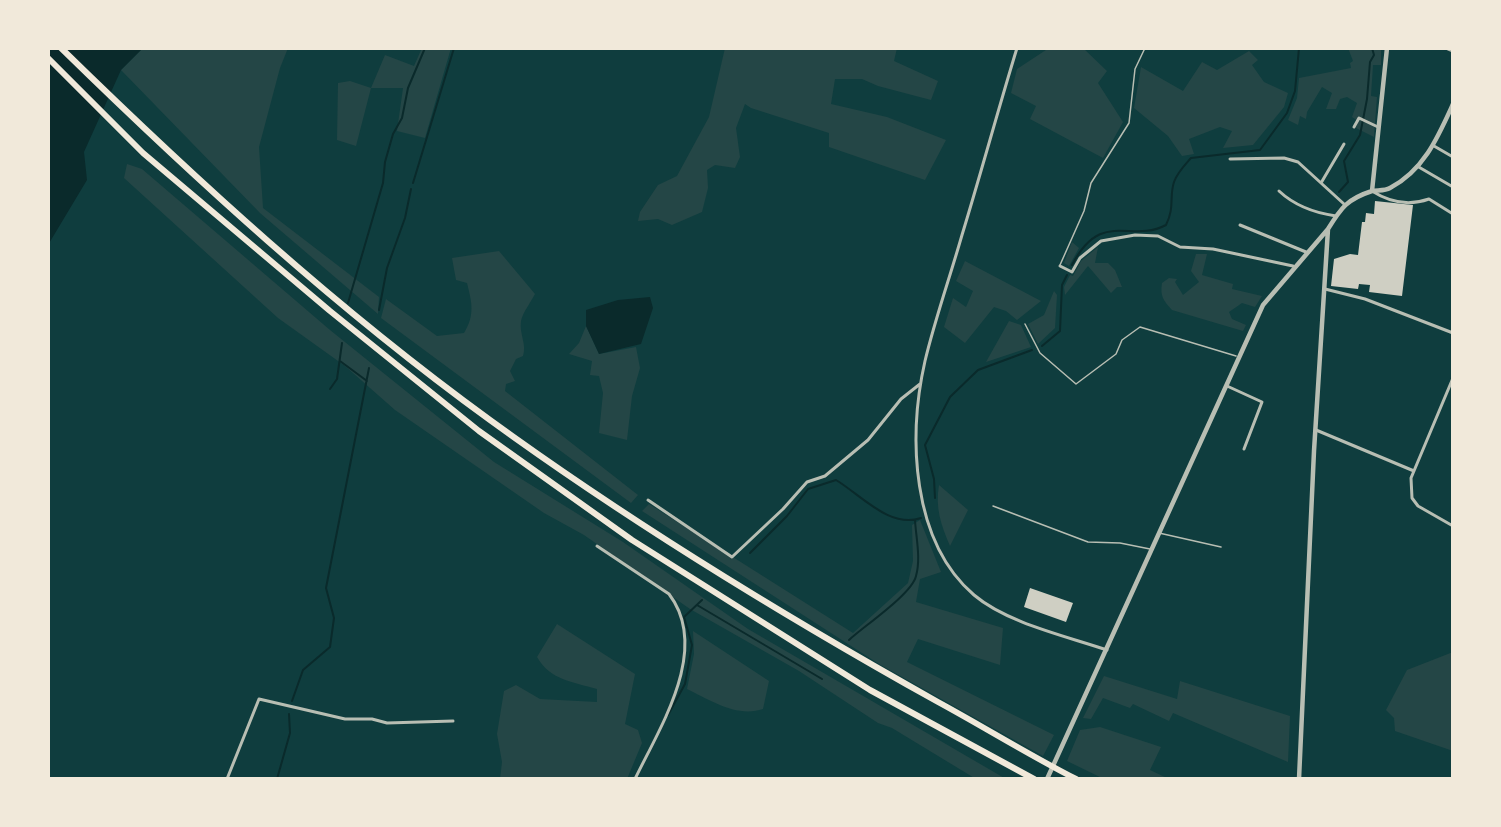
<!DOCTYPE html>
<style>
body{margin:0}
#map{position:relative;width:1501px;height:827px;overflow:hidden;background:#0f3d3e;font-family:Cabin,sans-serif}
canvas{display:block}
.frame{position:absolute;inset:0;border:50px solid #f1e9da;pointer-events:none}
</style>
<div id="map">
<canvas width="1501" height="827"></canvas>
<div class="frame"></div>
</div>
<script>
const ctx = document.querySelector('canvas').getContext('2d');
ctx.lineJoin = 'round';
function fill(path, color) { ctx.fillStyle = color; ctx.fill(path, 'evenodd'); }
function strokePath(path, color, width, dash) { ctx.strokeStyle = color; ctx.lineWidth = width; ctx.lineCap = dash ? 'butt' : 'round'; ctx.setLineDash(dash || []); ctx.stroke(path); }
const green = new Path2D(`
 M143,48H288L280,68L259,147L263,208L379,297L378,314L260,213L121,70Z
 M422,48H451L425,138L397,131L403,88H371L356,146L337,140L338,83L350,81L371,88L385,55L414,66Z
 M725,48H897L894,61L938,81L931,100L878,86L862,79H835L831,104L887,117L946,140L925,180L829,147V133L751,108L745,104L736,128L740,157L735,168L715,165L707,170L708,188L702,212L672,225L658,219L638,221L640,212L658,185L677,176L709,117Z
 M1049,48H1083L1107,71L1098,83L1123,122L1103,158L1030,119L1036,106L1011,93L1017,69Z
 M1348,48H1381V65H1373L1371,96L1377,97L1374,137L1356,128L1358,121L1352,117L1357,103L1347,97L1340,99L1336,109H1326L1332,93L1322,87L1307,112L1306,119L1300,116L1298,125L1288,120L1297,98L1299,78L1351,68L1350,63L1353,61Z
 M1249,51L1258,60L1252,65L1264,82L1288,93L1284,107L1253,145L1223,148L1232,131L1220,127L1189,139L1194,154L1182,156L1168,136L1134,108L1141,67L1183,91L1202,62L1217,70Z
 M127,164L142,169L330,330L494,462L623,542L748,629L1006,779H976L892,728L878,723L799,671L690,609L584,535L544,513L395,410L345,366L278,318L124,178Z
 M1072,242L1079,248L1069,266L1064,263Z
 M1098,247L1095,263H1108L1115,270L1122,287H1117L1111,293L1088,266L1065,295L1064,287L1070,275L1073,276L1081,261Z
 M499,251L535,294C531,302 523,312 521,321C519,334 527,344 523,356L516,359L510,371L515,381L506,384L505,391L638,495L631,503L381,318L386,299L437,336L464,333C475,315 472,303 467,283L456,280L452,258Z
 M1196,254H1207L1202,275L1233,284L1232,289L1262,296L1255,307L1242,303L1229,312L1232,319L1246,325L1243,331L1172,310C1163,300 1160,296 1162,283L1169,278L1177,279L1175,282L1183,295L1199,282L1191,271Z
 M965,261L1041,301L1017,320L1006,311L994,307L965,343L944,327L953,298L966,307L973,291L956,281Z
 M1054,291L1057,295L1055,328L1038,344L1028,324L1044,315Z
 M1009,321L1021,325L1031,347L986,362Z
 M586,326L599,354L636,347L640,368L632,396L627,440L599,433L603,393L599,376L590,375L592,361L569,354L579,343Z
 M939,485L968,510L950,546C941,525 935,508 939,485Z
 M649,504L853,633L908,583L913,561L912,525L920,520L941,572L920,579L916,602L1003,628L1000,665L918,639L907,662L1054,735L1043,756L879,664L642,511Z
 M557,624L635,674L625,724L638,730L642,743L627,779H500L502,762L497,734L504,691L516,685L540,699L597,702V689C573,682 550,680 537,657Z
 M693,631L769,681L763,709C737,718 710,700 687,689L694,654Z
 M1453,652V751L1395,731L1394,718L1386,710L1407,670Z
 M1104,676L1177,699L1180,681L1290,716L1288,762L1173,713L1169,721L1133,704L1130,708L1103,698L1091,719L1083,718Z
 M1100,727L1161,747L1150,770L1169,779H1104L1067,761L1080,730Z`);
const water = new Path2D(`
 M48,48H143L121,70L84,152L87,180L48,245Z
 M650,297L653,308L641,344L599,354L586,326V310L618,300Z`);
const stream = new Path2D(`
 M413,183L454,48
 M1339,192L1348,182L1344,161L1360,135L1367,99L1370,62L1374,55L1372,48
 M1072,265C1102,208 1130,244 1166,225C1175,207 1169,197 1174,182C1177,173 1184,166 1191,158L1260,150L1287,113L1295,91L1299,48
 M348,303L383,183L385,162L393,134L402,118L408,88L425,48
 M379,310L387,268L405,218L411,189
 M1042,346L1060,331L1062,285L1067,275
 M340,361L367,381
 M330,389L337,379L342,343
 M935,498L934,479L925,445L950,397L978,370L1032,350
 M750,553L787,516L808,489L836,480C861,495 890,529 921,518
 M697,605L822,679
 M849,640C864,626 912,594 916,576C921,558 916,538 915,520
 M292,701L303,670L330,647L334,618L326,588L369,368
 M668,715L685,684L692,645L684,617L702,600
 M277,779L290,733L289,714`);
const building = new Path2D(`
 M1375,201L1413,205L1402,296L1369,292L1370,285L1359,284L1358,289L1331,286L1334,259L1350,254L1358,255L1362,222H1365L1366,213L1374,214Z
 M1030,588L1073,603L1066,622L1024,607Z`);
const service = new Path2D(`
 M1060,265L1084,211L1091,183L1129,123L1135,69L1145,48
 M1025,324L1040,353L1076,384L1116,354L1122,340L1140,327L1236,356
 M993,506L1088,542L1120,543L1150,549
 M1159,533L1221,547`);
const minor = new Path2D(`
 M1017,48C998,110 981,173 962,235C950,277 935,319 925,361C908,436 911,541 974,595C1007,623 1066,636 1107,650
 M1446,48L1453,51
 M1354,127L1359,118L1378,127
 M1434,146L1453,157
 M1230,159L1284,158L1298,162L1344,204
 M1417,166L1453,187
 M1321,183L1344,144
 M1279,191C1295,206 1315,213 1336,216
 M1372,191C1389,202 1409,206 1429,199L1453,214
 M1240,225L1306,252
 M1060,266L1072,272L1080,258L1101,241L1135,235L1158,236L1180,247L1213,249L1293,266
 M1325,289L1365,299L1453,333
 M1453,378L1411,478L1412,498L1418,506L1453,526
 M1227,386L1262,402L1244,449
 M1316,430L1414,471
 M648,500L732,557L783,509L807,482L825,476L868,440L901,399L920,384
 M597,546L669,594C711,649 660,727 635,779
 M227,779L259,699L345,719H372L387,723L453,721`);
const tertiary = new Path2D(`
 M1372,191L1387,48
 M1047,779L1263,305L1328,229
 M1299,779L1314,451L1328,229C1341,208 1347,199 1372,191C1378,190 1385,191 1390,188C1424,170 1438,137 1453,104`);
const motorway = new Path2D(`
 M61,48C196,180 337,309 490,420C633,524 784,616 938,702C984,727 1029,755 1076,779
 M48,58L143,153L330,311L479,431L632,540L870,690L1034,779`);
fill(green, '#244646');
fill(water, '#0a2a2b');
strokePath(stream, '#0a2a2b', 2);
fill(building, '#cfcfc3');
strokePath(service, '#b8beb3', 1.5);
strokePath(minor, '#b8beb3', 3);
strokePath(tertiary, '#b8beb3', 4.5);
strokePath(motorway, '#f1e9da', 6);
</script>
